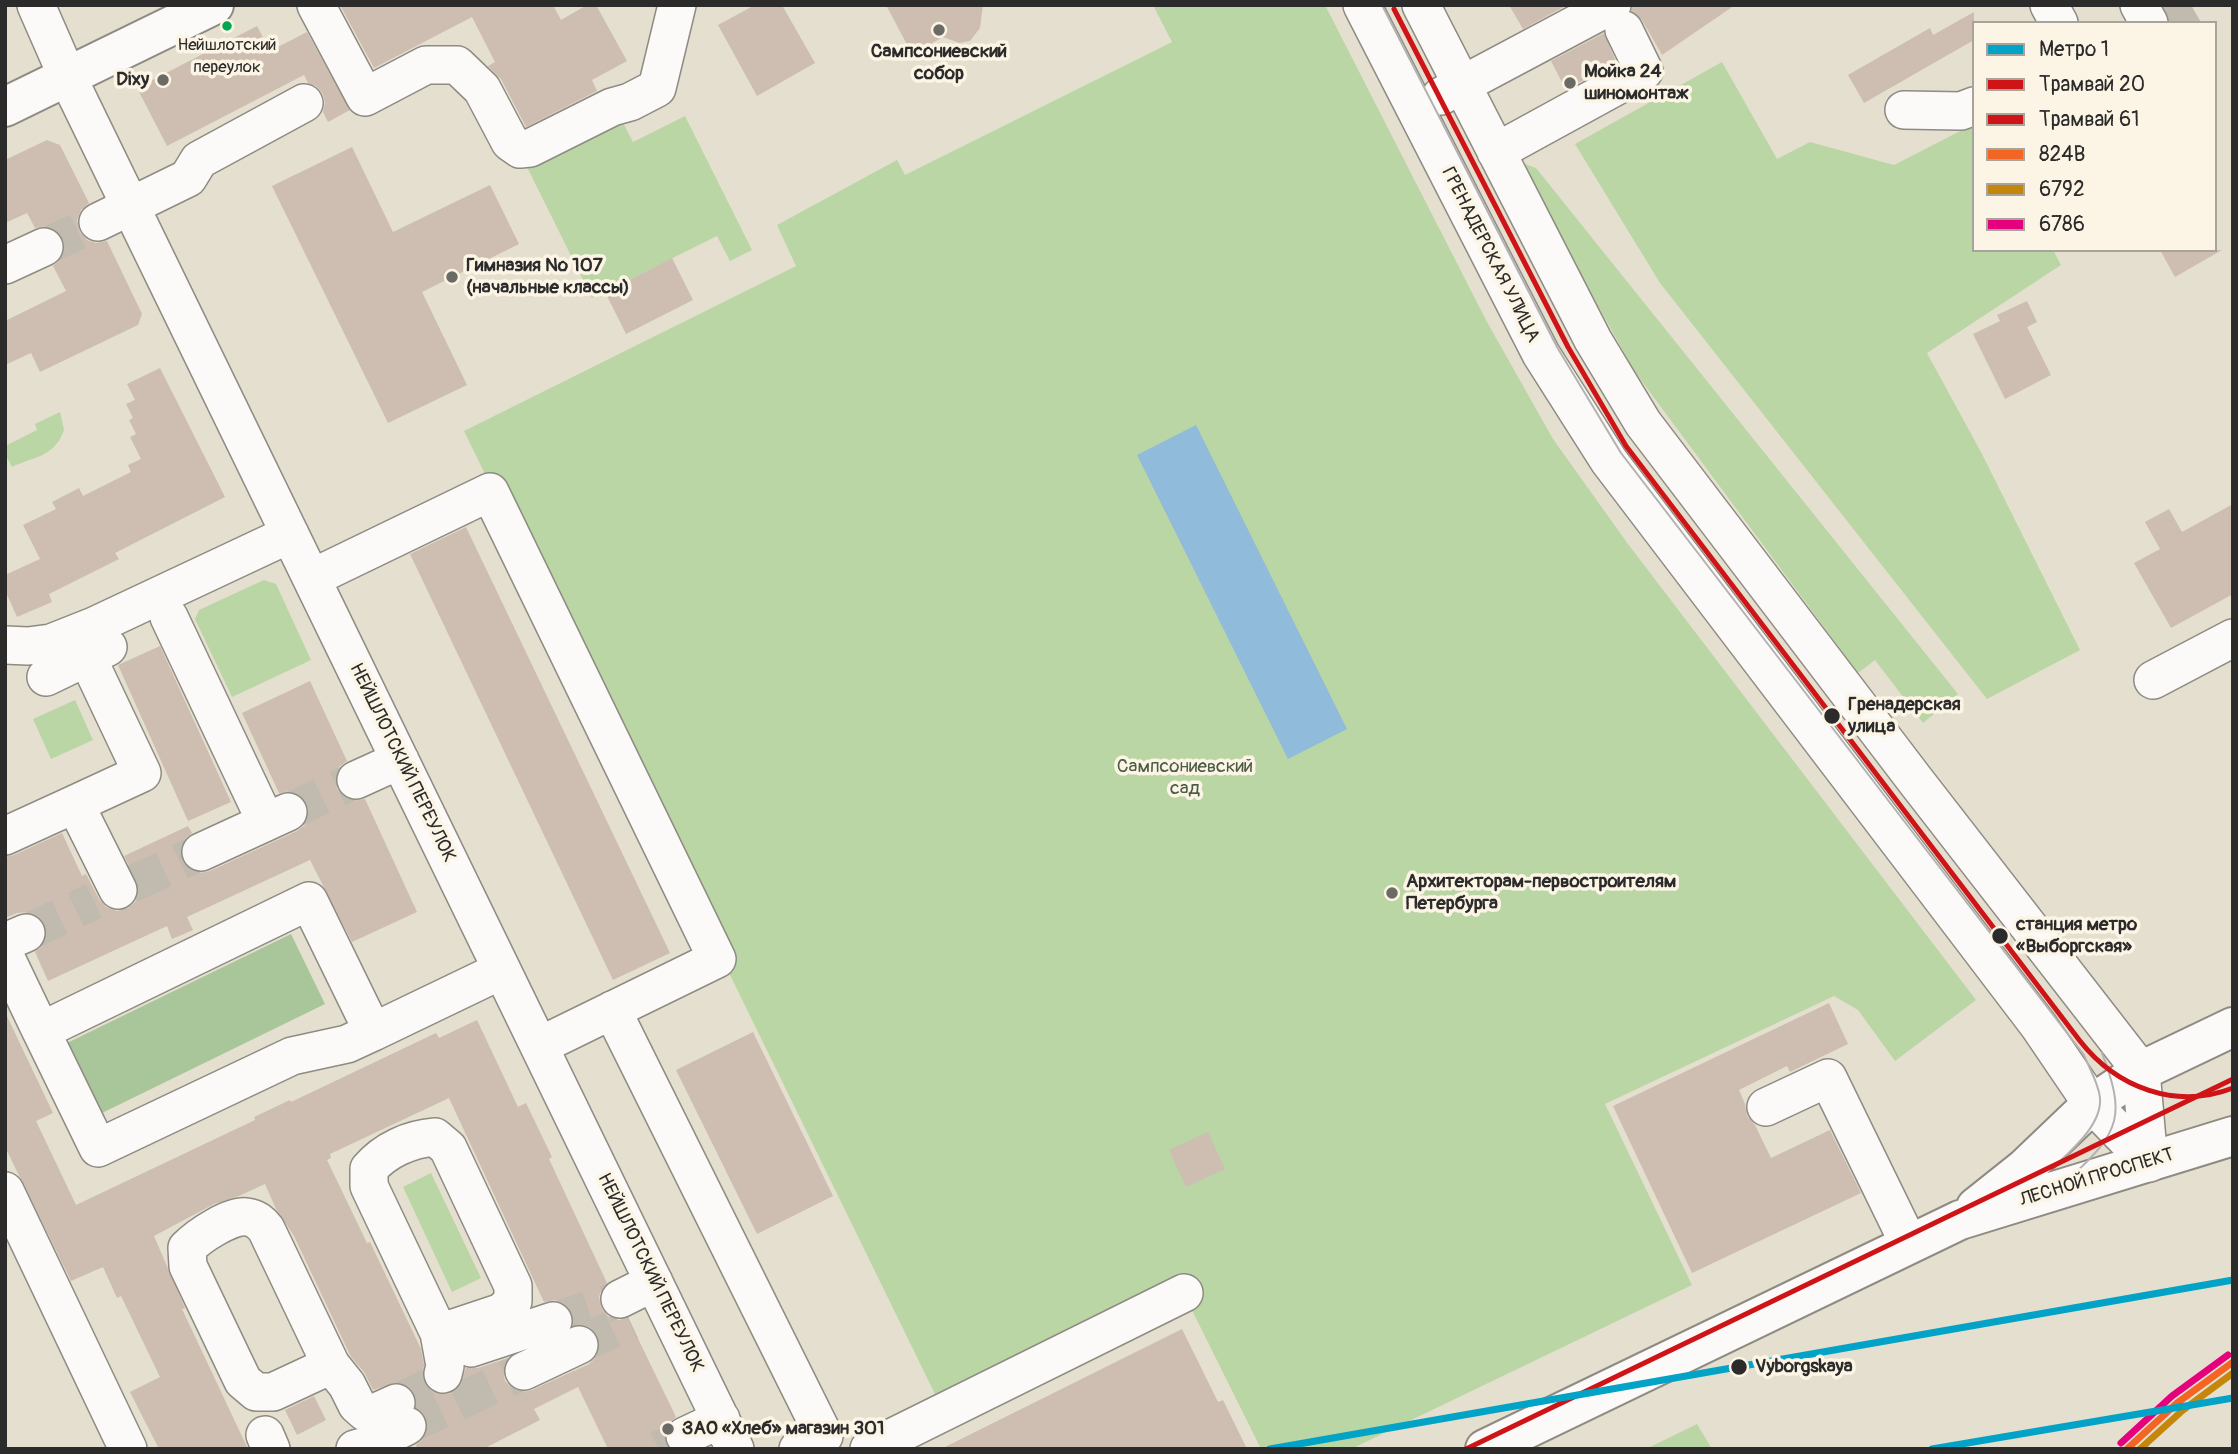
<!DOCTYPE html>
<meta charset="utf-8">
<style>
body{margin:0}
#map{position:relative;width:2238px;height:1454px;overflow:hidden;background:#e5dfcf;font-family:Pangolin,sans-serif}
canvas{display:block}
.frame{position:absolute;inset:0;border:7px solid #2b2b2b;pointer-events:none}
.legend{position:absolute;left:1972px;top:21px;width:245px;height:231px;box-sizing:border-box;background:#fcf5e5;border:2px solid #a8a49b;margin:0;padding:9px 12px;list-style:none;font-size:21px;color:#2b2b2b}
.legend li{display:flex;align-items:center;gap:14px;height:35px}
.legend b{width:35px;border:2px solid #a8a49b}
</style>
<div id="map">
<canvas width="2238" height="1454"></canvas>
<div class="frame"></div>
<ul class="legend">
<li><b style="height:9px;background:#02a3c6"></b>Метро 1</li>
<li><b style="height:9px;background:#ce1417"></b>Трамвай 20</li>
<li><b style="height:9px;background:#ce1417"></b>Трамвай 61</li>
<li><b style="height:9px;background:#f26522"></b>824В</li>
<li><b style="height:9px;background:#c4870b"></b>6792</li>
<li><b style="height:9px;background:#e5007d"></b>6786</li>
</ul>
</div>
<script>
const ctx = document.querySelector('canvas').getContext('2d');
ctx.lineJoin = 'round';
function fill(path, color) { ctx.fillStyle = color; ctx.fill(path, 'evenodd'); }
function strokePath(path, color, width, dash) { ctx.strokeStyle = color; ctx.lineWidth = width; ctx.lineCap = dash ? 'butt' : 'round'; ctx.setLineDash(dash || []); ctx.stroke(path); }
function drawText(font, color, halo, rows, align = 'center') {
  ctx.font = font + ' Pangolin,sans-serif'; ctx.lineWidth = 7; ctx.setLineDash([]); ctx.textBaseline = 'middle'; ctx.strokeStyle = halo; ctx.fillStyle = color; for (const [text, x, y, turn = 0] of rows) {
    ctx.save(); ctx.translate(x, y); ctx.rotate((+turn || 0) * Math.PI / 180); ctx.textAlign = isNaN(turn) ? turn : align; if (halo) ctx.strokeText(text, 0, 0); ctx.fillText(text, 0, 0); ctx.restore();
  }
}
const green = new Path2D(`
 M1153,5H1325L1487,322L1553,439L1628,544L1976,1000L1895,1061L1858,1010L1834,996L1605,1104L1692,1285L1351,1449H1261L1175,1276L935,1394L464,431L796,266L777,225L897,160L905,175L1172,42Z
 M1722,62L1777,159L1810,142L1894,165L1974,124V250H2053L2061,265L1927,353L1982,454L2080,650L1987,699L1660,283L1575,144Z
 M685,116L752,250L730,261L717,236L592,298L526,165L620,117L633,142Z
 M1517,161L1536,168L1958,694L1923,723L1875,660L1858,673L1635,372Z
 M60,412L64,430C54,458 34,456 12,467L5,454V446L37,430L35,424Z
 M264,580L276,584L311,660L232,697L195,619L199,610Z
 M75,700L93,740L51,759L33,719Z
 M431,1173L481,1278L452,1292L403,1187Z
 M1697,1424L1712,1449H1646Z`);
const forest = new Path2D(`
 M291,934L325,1004L102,1113L67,1043Z`);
const water = new Path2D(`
 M1196,425L1347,729L1288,759L1137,455Z`);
const building = new Path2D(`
 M340,5H553L561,20L587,5H596L627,61L592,80L597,91L526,127L501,79L488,66L495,62L472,17L374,68Z
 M755,5H782L815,63L757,96L718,25Z
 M886,5H983L980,28L970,41L959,43L943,37L912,54Z
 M1509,5H1567L1523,29Z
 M1633,5H1735L1662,55L1642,20L1631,11Z
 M1974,12V40L1864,103L1848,75L1930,28L1933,35Z
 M257,26L270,51L307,32L350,110L328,122L323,112L325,103L323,94L316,86L308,83L304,75L167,146L137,88Z
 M1604,33L1616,62L1566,90L1551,61Z
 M47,140L60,145L89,203L81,210L77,220L80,232L87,240L96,243L107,241L142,314L138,325L40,372L31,353L5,365V321L66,291L53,266L61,259L65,248L63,238L57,230L47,226L35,228L27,213L5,223V160Z
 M352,147L393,232L490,185L519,244L422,292L467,385L388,423L272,186Z
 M2160,250H2222L2175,277Z
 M672,258L693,300L626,334L605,292Z
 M2027,301L2037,322L2027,327L2051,375L2005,399L1973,334L2000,321L1997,315Z
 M160,368L225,497L115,553L119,559L49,594L52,602L17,617L5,590V575L40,559L23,525L56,509L52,502L79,488L83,496L131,472L128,465L141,459L130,437L136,434L129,420L133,418L126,404L135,400L127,384Z
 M2233,504V594L2171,628L2134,563L2160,549L2145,522L2169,509L2182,532Z
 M466,527L670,953L613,980L410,554Z
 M160,646L231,802L188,821L118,665Z
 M310,681L347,761L339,767L335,777L337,789L343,797L353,801L365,799L417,912L352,942L310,860L187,917L193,930L172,939L167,926L48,981L35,952L43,945L47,936L45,924L39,917L29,912L17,913L5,918V857L14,855L62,833L82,876L86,874L99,899L106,907L117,911L128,908L135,902L139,892L137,881L124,856L188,826L192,833L184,840L180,851L182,860L188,869L200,873L210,871L297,831L305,825L309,815L307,803L300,795L291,791L279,793L242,713Z
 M1829,1003L1848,1044L1790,1072L1787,1066L1739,1090L1745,1104L1747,1116L1755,1125L1771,1158L1830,1130L1861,1193L1692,1273L1613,1106Z
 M5,1012L53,1113L36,1121L76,1205L255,1120L254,1117L290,1100L291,1102L436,1033L439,1038L477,1020L518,1107L526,1103L552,1157L549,1159L607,1283L602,1288L599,1297L602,1309L609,1317L618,1320L628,1318L676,1417L668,1424L664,1434L666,1444L669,1449H608L578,1387L534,1409L540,1420L483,1449H417L416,1445L425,1437L428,1427L425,1416L416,1408L415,1394L408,1386L397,1382L373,1390L364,1372L351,1357L294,1236L276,1209L265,1184L239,1196L214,1204L154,1236L185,1308L182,1309L248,1449H159L130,1392L160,1377L121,1296L117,1298L103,1267L71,1281L5,1147ZM449,1098L544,1302L557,1300L566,1305L573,1314V1325L581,1324L590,1327L598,1337L600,1346L597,1356L589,1364L532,1390L522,1392L512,1388L505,1381L503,1369L508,1358L478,1368H466L458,1388L449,1394H439L428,1389L423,1379L424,1365L421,1349L370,1242L367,1243L327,1160L331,1158L330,1154Z
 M753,1032L833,1196L757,1234L676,1070Z
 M1208,1132L1225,1169L1186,1187L1169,1150Z
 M1182,1329L1218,1402L1223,1400L1247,1449H941Z
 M314,1396L326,1420L297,1435L285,1410Z`);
const minorTunnel = new Path2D(`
 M2163,21L2191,5
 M44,247L98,222
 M288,812L356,780
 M130,885L201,852
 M26,933L94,901
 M553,1321L620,1299
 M579,1345L630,1321
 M396,1403L433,1385L443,1374
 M407,1426L524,1371
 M659,1449L685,1436`);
const minor = new Path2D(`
 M36,5L68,78L735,1449
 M316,5L365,97L426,65H457L482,89L510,142L520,149L530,148L612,107L630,102L657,88L677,5
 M1362,5L1541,354L1609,461L2039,1026L2092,1104L2149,1163
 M1421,5L1593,340L1643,423L1915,780L2141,1071L2149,1163
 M2049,5L2059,23
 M2139,5L2149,23
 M1441,96L1612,5
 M1904,110L1961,111L1974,106
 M1496,152L1644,71L1624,30
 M98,222L188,178L199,160L304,103
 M5,265L44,247
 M312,578L490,492L717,959L539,1046
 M169,617L266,822
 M5,645L28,646L51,643L94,626L290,534
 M87,657L142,773L75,804L118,890
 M46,677L108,647
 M2153,680L2233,638
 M356,780L400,760
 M5,836L75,804
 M201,852L288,812
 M5,942L26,933
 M5,956L41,1031
 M612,1010L824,1436L798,1449
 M373,1032L347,1044L292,1056L98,1148L41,1031L309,901L373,1032L502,970
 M1766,1107L1828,1078L1909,1244
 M5,1191L128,1449
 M620,1299L654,1282
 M439,1333L502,1312L513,1301V1286L448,1148L435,1137C410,1139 385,1150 369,1169V1186L439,1333L445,1366L443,1374
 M471,1348L553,1321
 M331,1365L273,1392H256L243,1381L188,1266L187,1248C199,1236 230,1215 247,1217C256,1218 261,1223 266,1229L331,1365L347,1385L357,1405L365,1412H376L396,1403
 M524,1371L579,1345
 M265,1435L271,1449
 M685,1436L721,1419
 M355,1449L369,1445L407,1426
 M869,1449L1184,1293`);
const major = new Path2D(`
 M5,107L214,5
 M1976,1207L2025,1168L2092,1104L2141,1071L2233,1027
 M1485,1449L1960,1220L2233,1136`);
const tram = new Path2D(`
 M1382,5L1557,347L1621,453L2084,1055C2089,1068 2099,1084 2100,1098C2102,1123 2075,1147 2058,1163
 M2073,1175C2121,1131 2125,1114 2102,1053`);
const rail1 = new Path2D(`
 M2127,1449L2177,1403L2233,1362`);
const rail2 = new Path2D(`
 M2140,1449L2183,1410L2233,1373`);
const rail3 = new Path2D(`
 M2121,1443L2172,1396L2228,1355`);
const tram1 = new Path2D(`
 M1466,1449L2233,1079`);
const tram2 = new Path2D(`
 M1394,9L1568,347L1626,446L2080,1041C2117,1088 2176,1110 2233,1088`);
const metro1 = new Path2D(`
 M1270,1449L2233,1280
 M1932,1449L2233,1398`);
const markers = [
 [227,26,6,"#00a651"],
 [939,30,7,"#6c6a64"],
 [163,80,7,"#6c6a64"],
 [1570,83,7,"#6c6a64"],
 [452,277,7,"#6c6a64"],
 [1832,716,9,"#2b2b2b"],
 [1392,893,7,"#6c6a64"],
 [2000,936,9,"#2b2b2b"],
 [1739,1367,9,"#2b2b2b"],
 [668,1429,7,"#6c6a64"]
];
const busNames = [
 ["Нейшлотский",227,46],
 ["переулок",227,68]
];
const poiNames = [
 ["Сампсониевский",939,52,"center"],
 ["собор",939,74,"center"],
 ["Мойка 24",1584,72],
 ["шиномонтаж",1584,94],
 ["Dixy",149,80,"right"],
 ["Гимназия № 107",466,266],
 ["(начальные классы)",466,288],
 ["Архитекторам-первостроителям",1406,882],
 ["Петербурга",1406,904],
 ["ЗАО «Хлеб» магазин 301",682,1429]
];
const streetNames = [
 ["ГРЕНАДЕРСКАЯ УЛИЦА",1490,255,63],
 ["НЕЙШЛОТСКИЙ ПЕРЕУЛОК",402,763,64],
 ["ЛЕСНОЙ ПРОСПЕКТ",2097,1178,-17],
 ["НЕЙШЛОТСКИЙ ПЕРЕУЛОК",650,1273,64]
];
const stopNames = [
 ["Гренадерская",1848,705],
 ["улица",1848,727],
 ["станция метро",2016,925],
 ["«Выборгская»",2016,947],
 ["Vyborgskaya",1755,1367]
];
const parkNames = [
 ["Сампсониевский",1185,767],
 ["сад",1185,789]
];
fill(green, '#bad6a5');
fill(forest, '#a9c69b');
fill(water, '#90bbda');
fill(building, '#cdbeb1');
strokePath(minorTunnel, '#c0bbae', 37, [37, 18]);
strokePath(minor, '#8e8b83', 40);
strokePath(major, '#8e8b83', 42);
strokePath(minor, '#fbfaf8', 37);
strokePath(major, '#fbfaf8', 38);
strokePath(tram, '#b3b2b0', 2);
strokePath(rail1, '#f26522', 7);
strokePath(rail2, '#c4870b', 7);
strokePath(rail3, '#e5007d', 7);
strokePath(tram1, '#ce1417', 5);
strokePath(tram2, '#ce1417', 5);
strokePath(metro1, '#02a3c6', 7);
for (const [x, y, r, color] of markers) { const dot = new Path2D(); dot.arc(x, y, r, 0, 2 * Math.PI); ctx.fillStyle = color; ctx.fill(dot); strokePath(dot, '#fcf5e5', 2.5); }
drawText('17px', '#2b2b2b', '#fcf5e5', busNames);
drawText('bold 19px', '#2b2b2b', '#fcf5e5', poiNames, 'left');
drawText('19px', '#2b2b2b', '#fcf5e5', streetNames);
drawText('bold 19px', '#2b2b2b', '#fcf5e5', stopNames, 'left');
drawText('19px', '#4b5c45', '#fcf5e5', parkNames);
</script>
